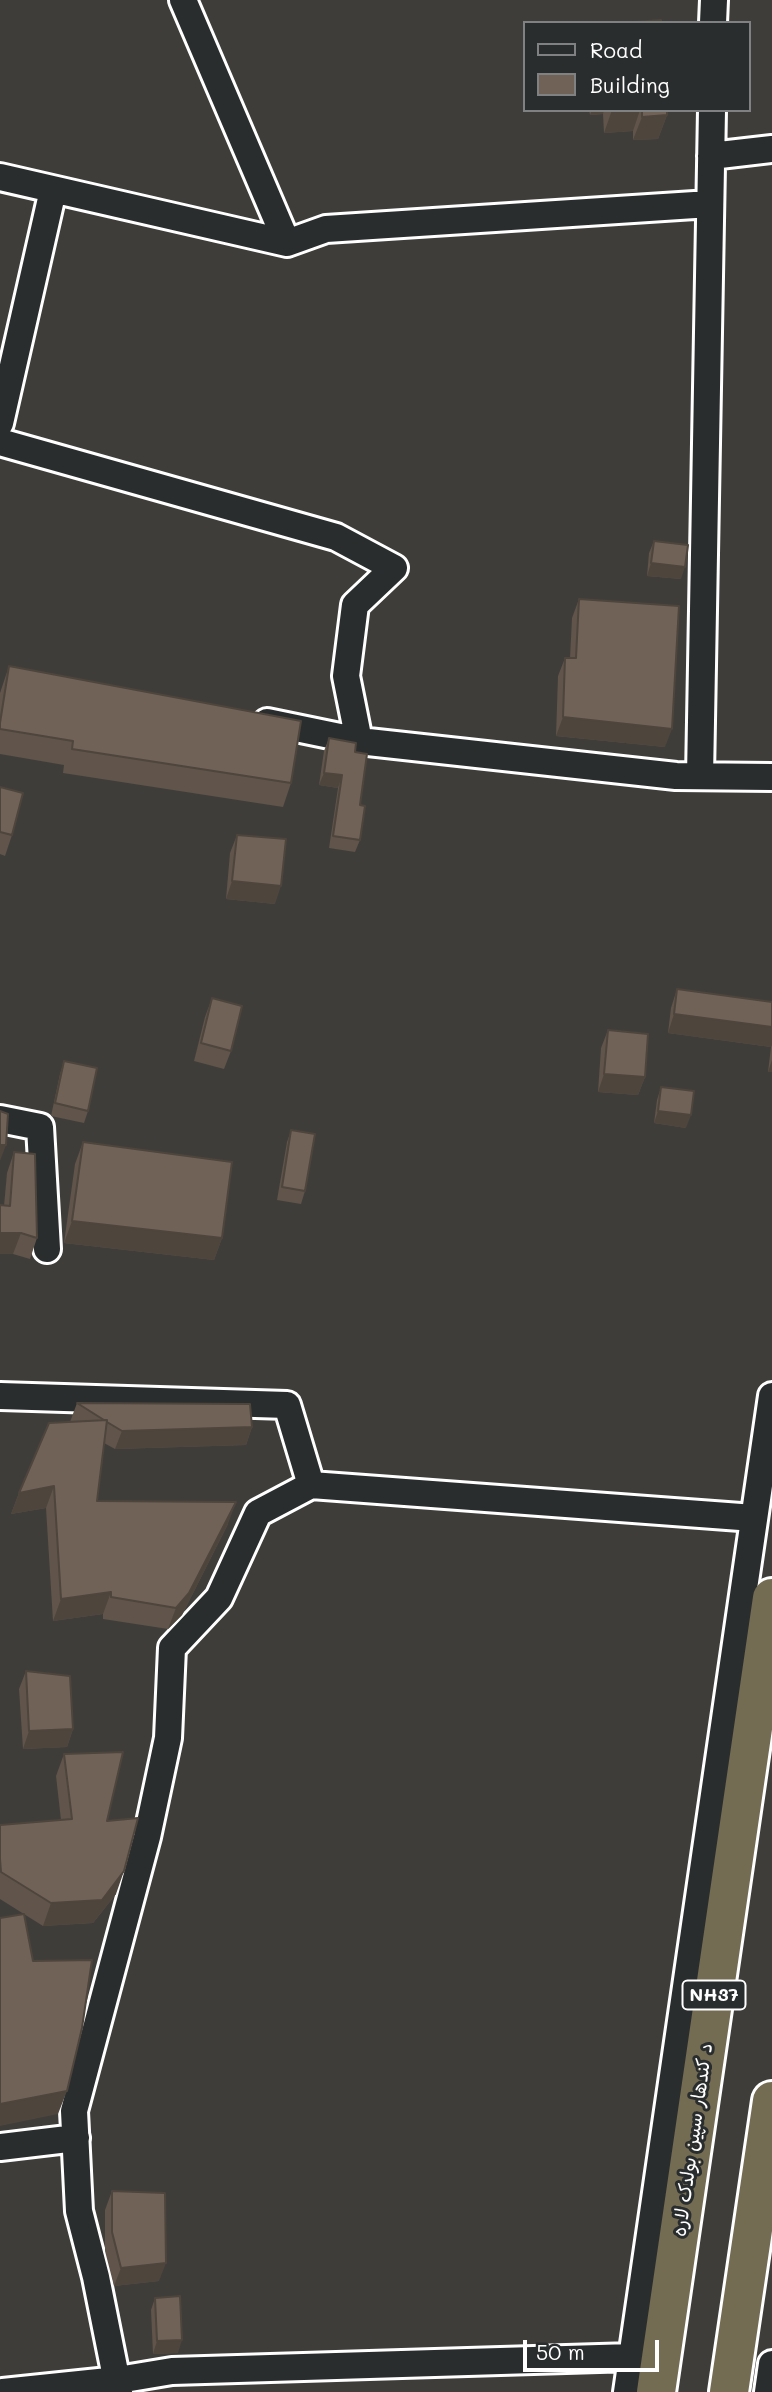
<!DOCTYPE html>
<meta charset="utf-8">
<style>
body{margin:0}
#map{position:relative;width:772px;height:2392px;overflow:hidden;background:#3f3d3a;font-family:Mali,sans-serif}
canvas{display:block}
.legend{position:absolute;left:523px;top:21px;width:228px;height:91px;box-sizing:border-box;background:#2a2d2e;border:2px solid #7f8182;margin:0;padding:9px 12px;list-style:none;font-size:21px;color:#fff}
.legend li{display:flex;align-items:center;gap:14px;height:35px}
.legend b{width:35px;border:2px solid #7f8182}
.scale{position:absolute;left:523px;top:2340px;width:136px;height:32px;box-sizing:border-box;border:4px solid #fff;border-top:0;padding-left:9px;font-size:21px;line-height:24px;white-space:nowrap;color:#fff;-webkit-text-stroke:5px #2a2d2e;paint-order:stroke}
</style>
<div id="map">
<canvas width="772" height="2392"></canvas>
<ul class="legend">
<li><b style="height:9px;background:#2a2d2e"></b>Road</li>
<li><b style="height:19px;background:#706257"></b>Building</li>
</ul>
<div class="scale">50 m</div>
</div>
<script>
const ctx = document.querySelector('canvas').getContext('2d');
ctx.lineJoin = 'round';
function strokePath(path, color, width, dash) { ctx.strokeStyle = color; ctx.lineWidth = width; ctx.lineCap = dash ? 'butt' : 'round'; ctx.setLineDash(dash || []); ctx.stroke(path); }
function fill(path, color) { ctx.fillStyle = color; ctx.fill(path, 'evenodd'); }
function drawText(font, color, halo, rows, align = 'center') {
  ctx.font = font + ' Mali,"Playpen Sans Arabic",sans-serif'; ctx.lineWidth = 6; ctx.setLineDash([]); ctx.textBaseline = 'middle'; ctx.strokeStyle = halo; ctx.fillStyle = color; for (const [text, x, y, turn = 0] of rows) {
    ctx.save(); ctx.translate(x, y); ctx.rotate((+turn || 0) * Math.PI / 180); ctx.textAlign = isNaN(turn) ? turn : align; if (halo) ctx.strokeText(text, 0, 0); ctx.fillText(text, 0, 0); ctx.restore();
  }
}
const minor = new Path2D(`
 M183,0L287,243
 M713,23L714,0
 M711,156L772,149
 M0,177L287,243L326,229L710,204
 M0,423L53,190
 M0,442L336,537L394,568L355,605L346,676L359,741
 M267,722L359,741L676,776L772,777
 M700,776L712,110
 M0,1119L40,1127L47,1249
 M0,1396L287,1405L311,1485L754,1518
 M0,2147L76,2138
 M3,2392L118,2380L172,2371L632,2357
 M119,2392L96,2277L79,2211L74,2111L147,1837L168,1738L172,1648L219,1598L258,1513L311,1485
 M627,2392L772,1396
 M768,2392L772,2364`);
const highway = new Path2D(`
 M656,2392L772,1598
 M729,2392L772,2101`);
const wall = new Path2D(`
 M589,110H667V115L658,139L633,140V131L604,133L603,114L590,115Z
 M654,541L681,579L647,576L649,553Z
 M579,599L665,747L556,736L558,676L565,658H570L572,618Z
 M9,666L291,783L283,807L63,773L64,765L0,754V693Z
 M329,738L355,752L360,840L355,852L329,848L338,788L319,785L324,751Z
 M0,787L12,835L5,856L0,854Z
 M237,835L275,904L226,899L230,853Z
 M677,989L772,1002V1072H768L771,1047L668,1033L671,1008Z
 M212,998L231,1051L224,1069L194,1061L205,1017Z
 M608,1030L645,1077L638,1095L598,1092L601,1048Z
 M64,1061L88,1111L84,1123L51,1116L60,1074Z
 M661,1087L686,1128L654,1123L657,1100Z
 M291,1130L305,1191L301,1204L277,1200L287,1142Z
 M83,1142L222,1238L214,1260L64,1243L75,1164Z
 M14,1152L37,1238L30,1259L13,1254H0V1205L4,1206L7,1173Z
 M77,1403L252,1427L246,1445L115,1449L104,1443L97,1501L228,1524L182,1615L168,1629L103,1619V1614L53,1621L46,1508L11,1514L19,1493L70,1422Z
 M26,1671L73,1729L67,1747L23,1749L19,1689Z
 M64,1754L107,1821L116,1894L93,1923L43,1926L0,1899V1825L61,1820L56,1776Z
 M112,2191L159,2281L114,2286L105,2251V2210Z
 M155,2298L178,2353L153,2354L151,2310Z`);
const shadedWall = new Path2D(`
 M592,110H604L603,114L590,115Z
 M612,110H640L633,131L604,133Z
 M667,115L658,139L633,140L642,117Z
 M651,563L685,567L681,579L647,576Z
 M563,717L672,729L665,747L556,736Z
 M324,773L342,775L338,788L319,785Z
 M232,881L281,886L275,904L226,899Z
 M674,1014L772,1027V1045L771,1047L668,1033Z
 M772,1060V1072H768Z
 M604,1074L645,1077L638,1095L598,1092Z
 M658,1111L691,1115L686,1128L654,1123Z
 M0,1145H6L0,1161Z
 M72,1221L222,1238L214,1260L64,1243Z
 M0,1233H21L13,1254H0Z
 M252,1427L246,1445L115,1449L122,1431Z
 M54,1486L46,1508L11,1514L19,1493Z
 M236,1502L228,1524L182,1615L168,1629L176,1608Z
 M111,1592L103,1614L53,1621L61,1599Z
 M73,1729L67,1747L23,1749L29,1731Z
 M124,1871L116,1894L93,1923L43,1926L51,1903Z
 M67,2091L58,2114L0,2126V2104Z
 M166,2263L159,2281L114,2286L121,2268Z
 M182,2340L178,2353L153,2354L157,2341Z`);
const building = new Path2D(`
 M661,20V23H624Z
 M642,110H667V115L642,117Z
 M654,541L688,545L685,567L651,563Z
 M579,599L679,606L672,729L563,717L565,658H576Z
 M9,666L301,721L291,783L72,749L73,741L0,729V723Z
 M329,738L356,743L355,752L367,754L360,805L365,806L360,840L333,836L342,775L324,773Z
 M0,787L23,793L12,835L0,832Z
 M237,835L286,839L281,886L232,881Z
 M677,989L772,1002V1027L674,1014Z
 M212,998L242,1006L231,1051L201,1043Z
 M608,1030L648,1034L645,1077L604,1074Z
 M64,1061L97,1068L88,1111L55,1103Z
 M661,1087L694,1091L691,1115L658,1111Z
 M0,1111L8,1114L6,1145H0Z
 M291,1130L315,1134L305,1191L282,1187Z
 M83,1142L232,1162L222,1238L72,1221Z
 M14,1152L35,1154L37,1238L21,1233H0V1205L10,1206Z
 M77,1403L250,1404L252,1427L122,1431L107,1422V1420H104Z
 M107,1420L97,1501L236,1502L189,1593L176,1608L111,1597V1592L61,1599L54,1486L19,1493L49,1423Z
 M26,1671L70,1676L73,1729L29,1731Z
 M123,1752L107,1821L138,1818L124,1871L102,1900L51,1903L1,1872L0,1859V1825L72,1819L64,1754Z
 M24,1914L33,1961L92,1960L82,2028L67,2091L0,2104V1918Z
 M112,2191L165,2193L166,2263L121,2268L112,2232Z
 M180,2296L182,2340L157,2341L155,2298Z`);
const shields = [
 [714,1995,63]
];
const shieldNames = [
 ["NH37",714,1995]
];
const streetNames = [
 ["د کندهار سپین بولدک لاره",693,2140,-82]
];
strokePath(minor, '#fff', 32);
strokePath(highway, '#fff', 44);
strokePath(minor, '#2a2d2e', 26);
strokePath(highway, '#736b52', 38);
fill(wall, '#60544b');
fill(shadedWall, '#4e453d');
fill(building, '#706257');
strokePath(building, '#4e453d', 2);
for (const [x, y, w] of shields) { const box = new Path2D(); box.roundRect(x - w / 2, y - 14.5, w, 29, 5); ctx.fillStyle = '#2a2d2e'; ctx.fill(box); strokePath(box, '#fff', 2); }
drawText('bold 18px', '#fff', null, shieldNames);
drawText('19px', '#fff', '#2a2d2e', streetNames);
</script>
